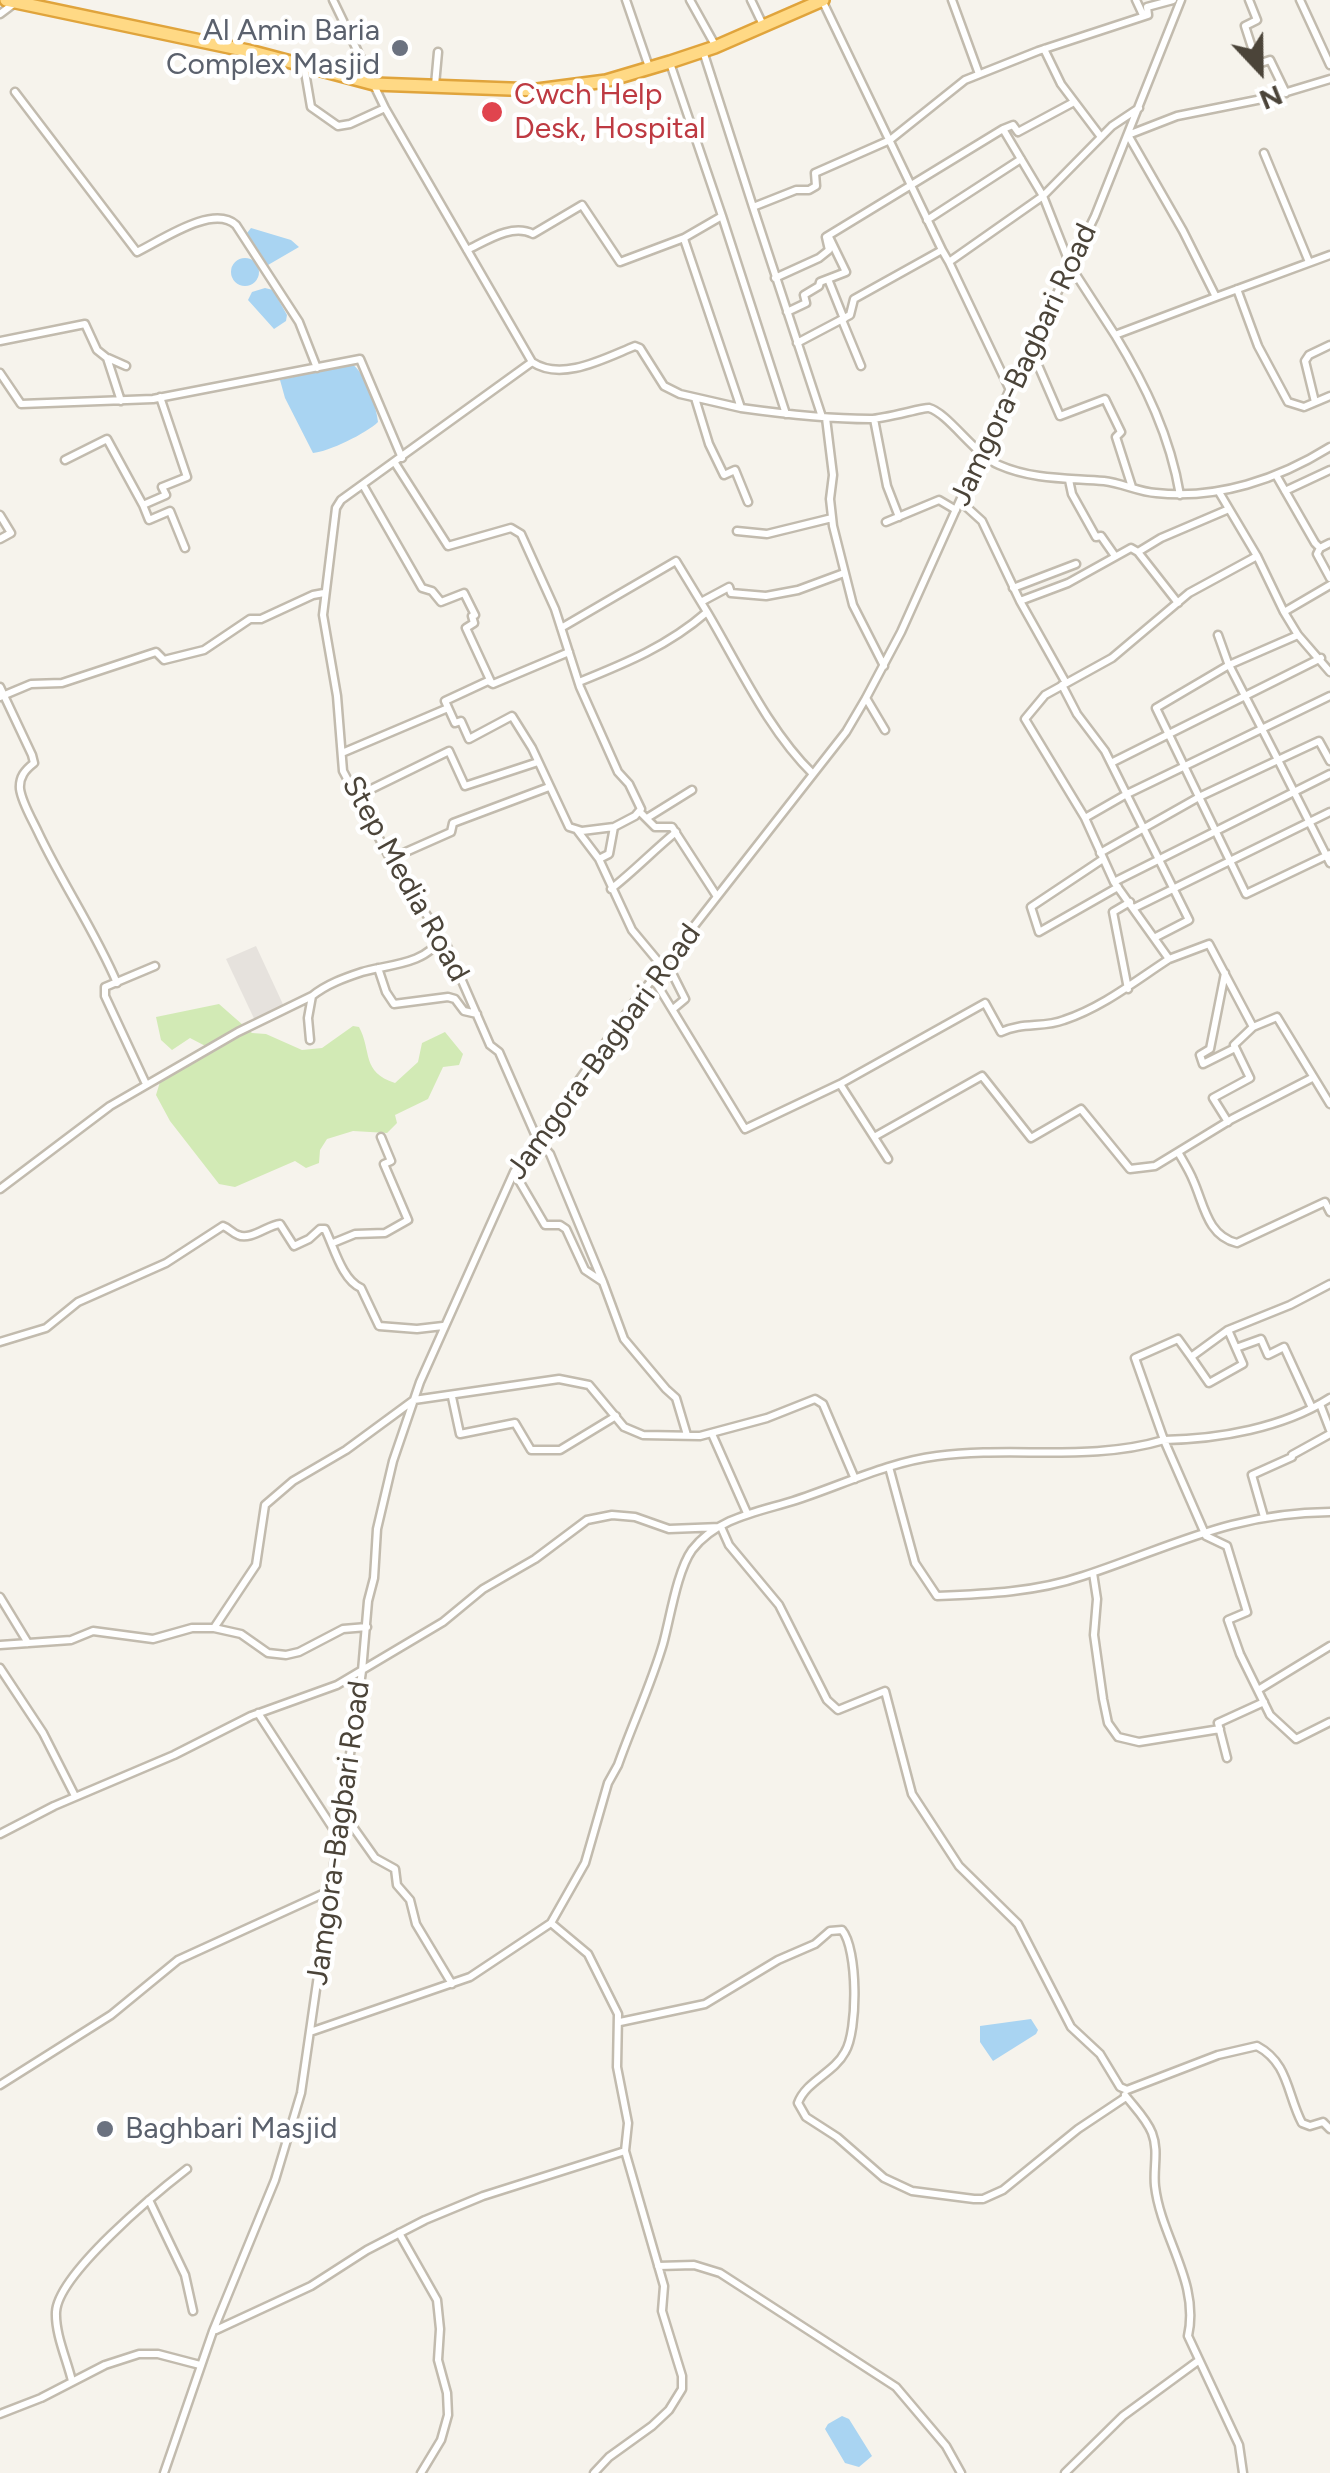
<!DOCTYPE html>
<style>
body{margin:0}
#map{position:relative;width:1330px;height:2473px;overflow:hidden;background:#f6f3ec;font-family:Figtree,sans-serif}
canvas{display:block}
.north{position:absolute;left:1210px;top:20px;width:100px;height:100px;-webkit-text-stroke:8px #fff;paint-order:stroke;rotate:158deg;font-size:28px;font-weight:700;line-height:40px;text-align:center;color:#4b4439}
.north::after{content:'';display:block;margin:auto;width:35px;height:45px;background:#4b4439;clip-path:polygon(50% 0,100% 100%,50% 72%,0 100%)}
</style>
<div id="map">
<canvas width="1330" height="2473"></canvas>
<div class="north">N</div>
</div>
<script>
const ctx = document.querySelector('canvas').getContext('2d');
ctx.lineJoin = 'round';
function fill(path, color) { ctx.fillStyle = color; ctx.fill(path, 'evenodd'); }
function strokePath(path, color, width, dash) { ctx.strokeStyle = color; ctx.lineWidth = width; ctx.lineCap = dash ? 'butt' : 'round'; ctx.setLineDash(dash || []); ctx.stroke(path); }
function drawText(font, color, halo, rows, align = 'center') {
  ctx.font = font + ' Figtree,sans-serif'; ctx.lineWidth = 9; ctx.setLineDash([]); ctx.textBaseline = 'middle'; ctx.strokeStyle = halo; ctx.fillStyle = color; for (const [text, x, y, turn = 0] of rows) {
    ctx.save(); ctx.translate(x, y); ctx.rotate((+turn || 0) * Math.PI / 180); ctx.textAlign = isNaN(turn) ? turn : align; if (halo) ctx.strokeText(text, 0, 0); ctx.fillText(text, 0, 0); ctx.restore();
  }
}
const industrial = new Path2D(`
 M256,946L287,1013L258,1027L226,959Z`);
const green = new Path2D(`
 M219,1004L252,1033L266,1034L302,1050L322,1048L353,1026L359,1027C372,1051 361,1072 395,1083L418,1062L422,1043L445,1032L463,1054L459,1065L443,1067L428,1099L395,1115L397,1123L387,1133L353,1131L327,1139L320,1150L319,1163L306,1168L295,1161L235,1187L219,1184L170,1121L156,1095L160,1082L215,1051L190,1038L172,1050L161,1040L156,1017Z`);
const water = new Path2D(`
 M251,228L291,240L299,247L268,265L247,233Z
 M231 272a14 14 0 1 1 28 0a14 14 0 1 1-28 0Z
 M265,288L273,290L287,315L286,321L274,329L248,300L252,292Z
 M352,364C364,371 377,407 378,422C367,433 328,452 313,453L285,398L280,380Z
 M1031,2019L1038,2030L1036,2034L993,2061L980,2042V2026Z
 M842,2416L849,2419L872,2456L859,2467L845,2463L825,2429L828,2424Z`);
const minor = new Path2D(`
 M333,0L385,108L532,362L341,500L336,508L323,615L337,696L343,771L394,866L446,944L490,1045L499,1052L538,1141L550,1154L603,1282
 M626,0L649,67
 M690,0L715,45
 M751,0L763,25
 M822,0L942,250
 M952,0L979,74
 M1136,0L1143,15
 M1249,0L1257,20L1245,26L1256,60L1261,63L1270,60L1286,93
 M1300,0L1330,65
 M0,14L16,2
 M1044,49L1061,84L1101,137
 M703,51L753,207L796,190H809L816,186L815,173L890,140L965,80L1038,51L1148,15L1147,7L1173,0
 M304,66L311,107L338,126L350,124L385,108
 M1330,79L1267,98L1177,116L1128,135L1183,231L1216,297L1330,255
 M435,85L438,52
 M15,92L137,252C162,240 213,204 236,225L299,322L317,368
 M1003,129L1013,125L1018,132L1074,102
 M1264,153L1309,262
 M753,207L822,417
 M722,216L786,414
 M927,220L1021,159
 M467,250C486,241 512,223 533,234L582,205L620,262L684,238
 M949,262L1009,388
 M775,278L819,258L829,250L826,237L1003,129L1043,196L1071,267L1115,335L1216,297
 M828,279L844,319
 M1237,289L1258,346L1288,402L1304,407L1330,396
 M787,312L806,303L804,295L819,286L820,282L846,272L829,237
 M842,320L861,366
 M1115,335C1146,386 1170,436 1180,495
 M0,341L85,324L97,350L107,358L121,401
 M797,343L850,315L854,299L942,250L949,262L1043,196L1112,126L1139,108
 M1031,349L1060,416L1105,399L1121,432L1116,437L1132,487
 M108,358L126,366
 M532,362C562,382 605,358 635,346L640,348L664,386L680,394L741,408L685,242L684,238L722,216L670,63
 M0,373L21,404L153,399L360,359L402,458
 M695,398L709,444L724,475L735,470L748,502
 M1315,402L1305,361L1309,355L1330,345
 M741,408C784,414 827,419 870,419C885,419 924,407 929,408C948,413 975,455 999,465C1033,480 1069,478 1104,481C1122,483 1139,492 1156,493C1217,500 1279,479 1330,447
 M826,418L833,475L830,499L833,526L853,605L884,666
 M874,419L887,486L899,517
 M65,460L107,439L143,505L166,495L162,487L187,477L160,397
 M395,463L448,546L511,528L521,534L555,609L580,687L618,772L629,784L641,809L635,816L614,827L609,854L599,859L632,930L662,966
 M1276,475L1315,543L1320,548L1330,543
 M1069,480L1072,494L1096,537L1101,536L1115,556
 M363,485L422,588L432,591L441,602L464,593L475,615L472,616L474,623L466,628L491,682
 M1285,491L1330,470
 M1219,492L1257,556L1284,612
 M960,501L982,521L1020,601L1066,683
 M143,505L149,520L170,511L185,548
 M0,515L11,533L0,539
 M886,522L939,500L956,510
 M737,531L767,534L832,518
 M1320,548L1317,554L1330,578
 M1138,552L1178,603
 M1257,556L1189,593L1112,658L1045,695L1025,719L1085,818L1114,882L1169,959L1209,944L1253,1027L1277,1017L1330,1104
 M1330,585L1284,612L1298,635L1330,672
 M1013,588L1076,564
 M1020,601L1068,583L1131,548L1138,552L1161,538L1229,509
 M701,602L729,587L731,593L766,596L798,590L844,573
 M561,628L676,561L707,612
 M1218,635L1228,663L1278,760L1319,741L1330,761
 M1298,635L1229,665L1156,708L1246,894L1330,854
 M569,652L493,684L488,681L445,701L455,723L461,721L469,739L512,716L532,748L569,827L582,831L614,827
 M579,682C626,663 668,646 707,612C739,666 768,730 813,774
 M1062,685L1077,714L1105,751L1189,920L1154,938
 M0,687L32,755L34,763C25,770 19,777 20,789C22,803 32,819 38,832C62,883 95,931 117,983
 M0,697L31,684L62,683L156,652L164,660L204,650L250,619H261L313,595L324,593
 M866,698L885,730
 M342,753L448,708
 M1111,763L1321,658
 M355,797L449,751L465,786L538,762
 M640,812L655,827H672L716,895
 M647,818L692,790
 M1085,818L1125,795L1330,696
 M577,830L599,859
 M1100,853L1199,797L1278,760L1330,863
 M390,859L451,832L453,823L549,787
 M1103,859L1031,907L1039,932L1118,887
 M1114,882L1330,774
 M611,889C634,871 653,851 676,832
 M1134,908L1330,812
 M666,961L685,999L673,1009
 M378,968L386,992L394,1004L448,997L455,999L464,1011L477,1014
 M1225,973L1210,1049L1200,1055L1203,1064L1235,1048
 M653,978L745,1129L840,1084L888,1159
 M1128,989L1113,912L1130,902
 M310,1040L308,1018L312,996C327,984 344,978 362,972C385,965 429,964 439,938
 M1312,1078L1232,1119L1178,1152C1183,1161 1189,1170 1193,1180C1204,1204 1207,1236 1237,1243L1325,1202L1330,1212
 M146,1084L105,996V987L155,966
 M840,1084L985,1003L1001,1032C1022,1022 1044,1028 1064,1020C1103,1007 1135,981 1169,959
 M1228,1122L1213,1098L1250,1078L1234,1045L1253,1027
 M874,1137L982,1076L1031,1138L1081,1109L1130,1169L1155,1166L1178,1152
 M514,1172L545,1225H560L566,1229L585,1270L603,1282L624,1339L666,1389L676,1398L687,1435
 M0,1189L110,1106L238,1032L312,996
 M333,1243L355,1234L385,1233L408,1220L384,1164L391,1161L381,1137
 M0,1342L46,1328L78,1302L166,1263L223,1226C229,1228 232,1233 238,1235C250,1241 268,1225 280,1224L294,1246L309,1239L320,1229H325C334,1247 342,1280 361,1288L379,1326L417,1329L443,1326
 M1236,1348L1261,1339L1268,1355L1284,1347L1312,1408
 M1191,1357L1209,1383L1243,1364L1228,1330
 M452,1397L460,1434L515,1423L531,1450H560L616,1416
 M1330,1398C1283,1428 1219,1439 1164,1440L1206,1536L1227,1546L1247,1612L1228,1620L1240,1654L1270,1715L1296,1739L1330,1722
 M1320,1404L1330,1430
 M712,1434L747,1513
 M889,1467L915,1563L937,1596C987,1594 1036,1592 1083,1576C1174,1546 1230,1513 1330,1512
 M1264,1517L1252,1475L1292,1457V1455L1330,1434
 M1093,1573L1097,1599L1094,1635L1103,1699L1108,1723L1118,1737L1139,1742L1220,1729
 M0,1597L28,1643
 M214,1628L256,1565L265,1505L293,1481L346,1450L414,1400L559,1379L589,1385L624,1427L643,1435L700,1436L767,1418L815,1399L823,1404L855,1479
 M0,1645L71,1640L93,1631L153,1639L192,1628H214L241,1634L268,1653L286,1655L299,1652L343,1629L367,1627
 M0,1668L43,1733L75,1796
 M1258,1690L1330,1646
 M258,1713L336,1833
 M1227,1758L1218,1723L1264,1702
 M339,1825L353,1827L375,1858L395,1869L397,1885L410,1900L416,1924L452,1984
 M0,1834L54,1806L174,1755L251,1716L337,1685L443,1622L483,1589L535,1559L587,1520L612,1515L635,1517L669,1529L721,1527L729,1545L779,1605L827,1700L838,1710L885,1691L912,1794L959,1866L1018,1924L1071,2027L1100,2054L1120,2087L1127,2090L1218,2055L1257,2046C1289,2063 1287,2095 1302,2123L1310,2126L1323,2122L1330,2129
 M551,1923L588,1954L618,2014L617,2067L628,2123L625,2151L664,2286L662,2311L682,2376V2389L669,2410L652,2426L609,2457L594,2473
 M620,2022L705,2004L778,1960L815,1944L830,1931L842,1930C858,1949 858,2031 845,2052C834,2073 806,2081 798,2103L806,2117L837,2137L884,2178L912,2191L974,2199H983L1003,2190L1078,2129L1126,2097
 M313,2031L470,1977L551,1923L585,1863L608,1783L618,1765C632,1725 651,1685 663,1644C670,1619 677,1571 692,1550C717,1518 757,1512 793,1501C840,1486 888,1462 937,1456C1013,1446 1090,1462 1164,1440L1135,1358L1178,1339L1191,1357L1228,1330L1290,1305L1330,1284
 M0,2085L111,2015L178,1960L327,1892
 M1125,2095C1134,2107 1146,2118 1152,2133C1159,2151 1153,2168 1155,2186C1161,2238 1200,2282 1188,2336L1239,2445L1243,2473
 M149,2200L185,2275L193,2311
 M399,2233L437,2300L440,2329L438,2360L447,2393L448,2415L441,2440L421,2473
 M658,2266L694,2265L720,2273L896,2387L946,2446L961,2473
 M216,2330L311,2286L367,2250L425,2220L483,2196L625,2151
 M72,2381C67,2360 55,2334 56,2312C58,2274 156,2193 187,2169
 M0,2414L41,2398L105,2365L139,2354H158L200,2365
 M164,2473L213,2331L275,2180L301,2093L362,1671L368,1601L374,1578L377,1529L393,1461L420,1382L514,1172L633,1004L846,732L866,698L901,632L1010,389L1095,216L1181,0
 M1065,2473L1123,2416L1198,2361`);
const trunk = new Path2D(`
 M6,0L253,52L374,84L537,90L606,81L670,62L715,47L823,0`);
const markers = [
 [400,48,10,"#6b7280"],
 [492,112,12,"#e0444e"],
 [105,2129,10,"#6b7280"]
];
const worshipNames = [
 ["Al Amin Baria",380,31],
 ["Complex Masjid",380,65],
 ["Baghbari Masjid",125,2129,"left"]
];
const healthNames = [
 ["Cwch Help",514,95],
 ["Desk, Hospital",514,129]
];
const streetNames = [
 ["Jamgora-Bagbari Road",1024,365,-65],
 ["Step Media Road",405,879,61],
 ["Jamgora-Bagbari Road",604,1052,-54],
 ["Jamgora-Bagbari Road",339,1833,-82]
];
fill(industrial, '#e6e2dd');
fill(green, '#d2eab5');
fill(water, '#a9d4f2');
strokePath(minor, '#c2bbae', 11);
strokePath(trunk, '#e0a43c', 16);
strokePath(minor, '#fff', 6);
strokePath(trunk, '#ffd985', 11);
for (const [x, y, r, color] of markers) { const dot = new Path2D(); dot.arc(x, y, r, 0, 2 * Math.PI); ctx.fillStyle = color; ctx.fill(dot); strokePath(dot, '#fff', 4); }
drawText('30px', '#5b616d', '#fff', worshipNames, 'right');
drawText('30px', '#be3a42', '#fff', healthNames, 'left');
drawText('30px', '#4b4439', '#fff', streetNames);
</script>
